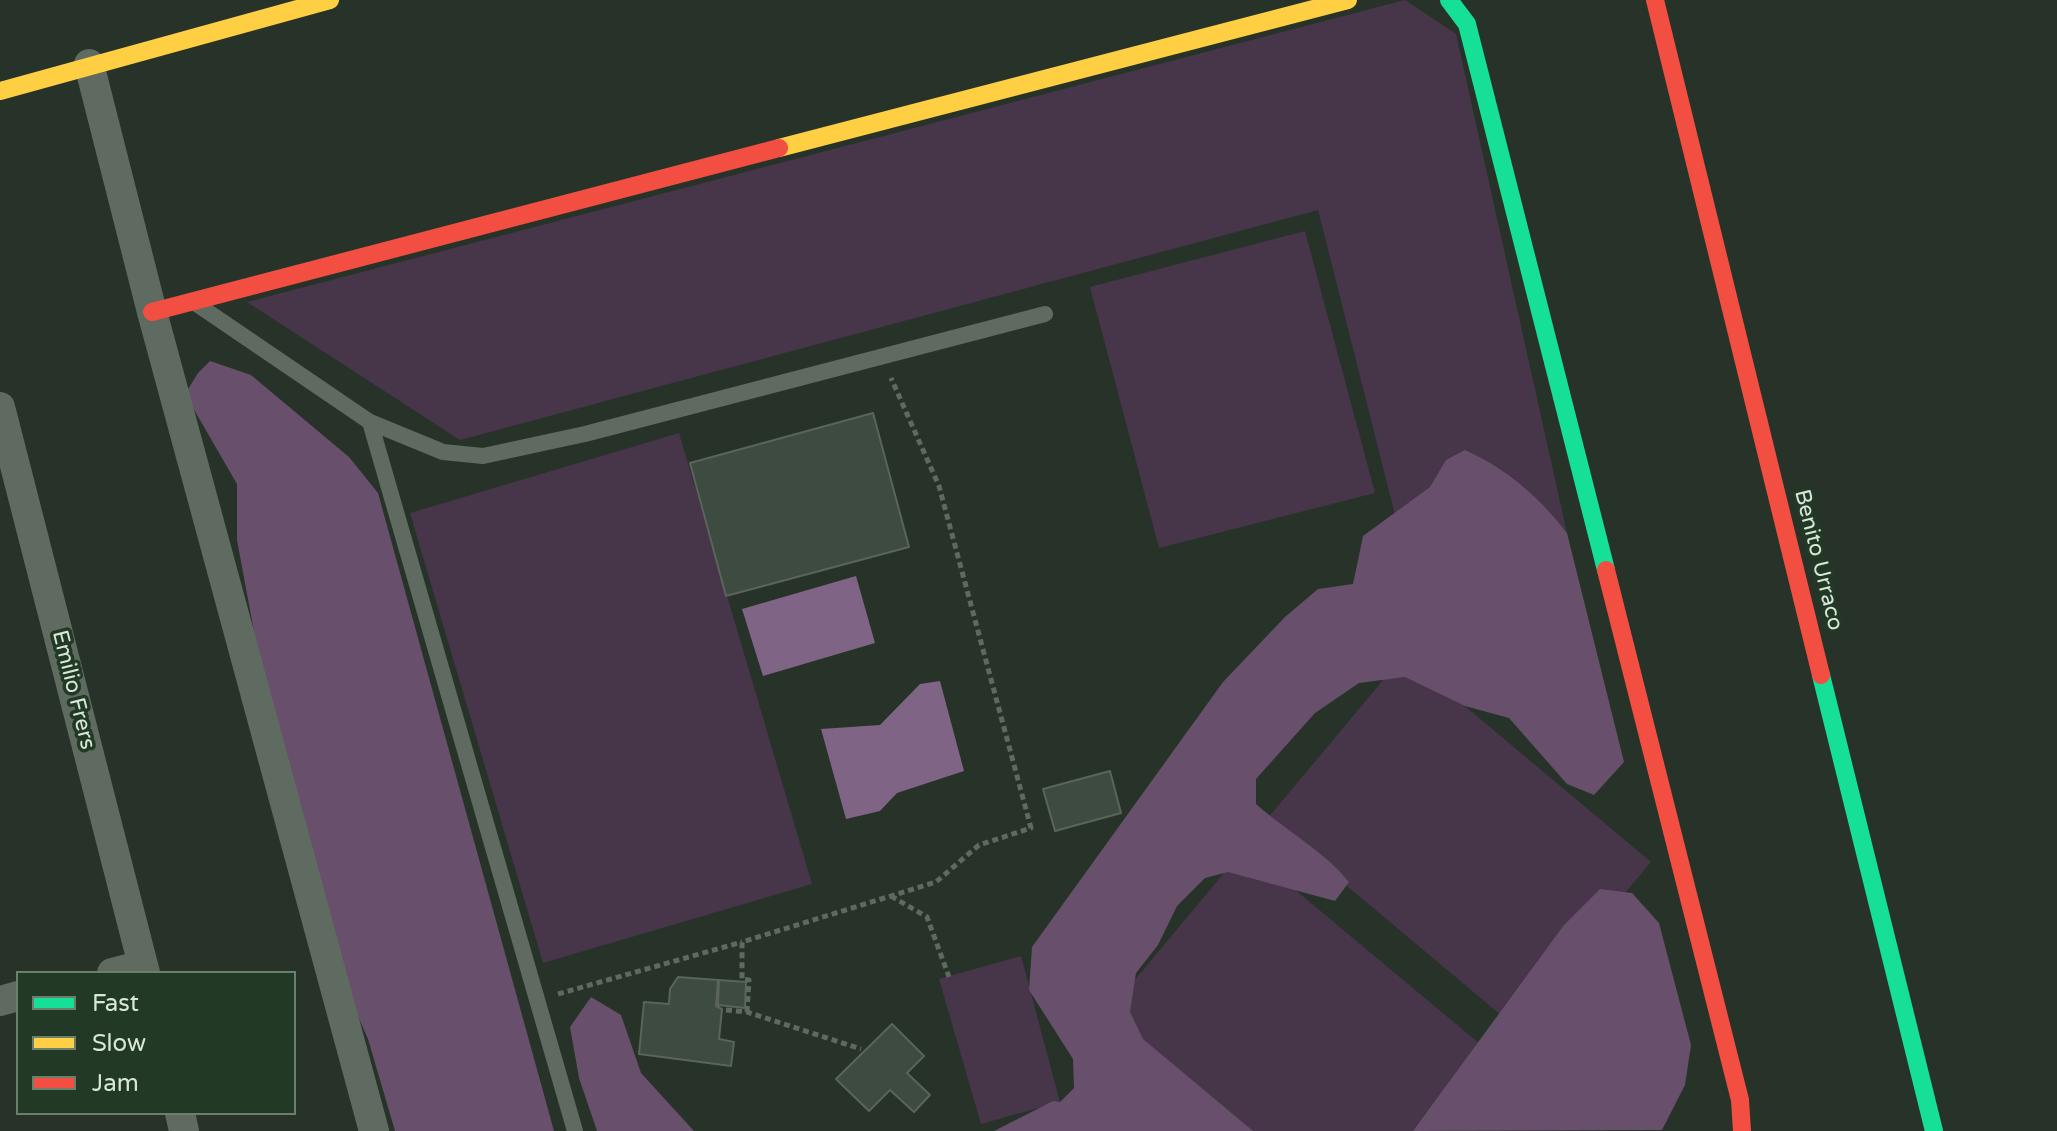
<!DOCTYPE html>
<style>
body{margin:0}
#map{position:relative;width:2057px;height:1131px;overflow:hidden;background:#273328;font-family:"Varela Round",sans-serif}
canvas{display:block}
.legend{position:absolute;left:16px;top:971px;width:280px;height:144px;box-sizing:border-box;background:#213925;border:2px solid #6b7f6d;margin:0;padding:10px 14px;list-style:none;font-size:24px;color:#d9e7da}
.legend li{display:flex;align-items:center;gap:16px;height:40px}
.legend b{width:40px;border:2px solid #6b7f6d}
</style>
<div id="map">
<canvas width="2057" height="1131"></canvas>
<ul class="legend">
<li><b style="height:10px;background:#16e098"></b>Fast</li>
<li><b style="height:10px;background:#ffcf43"></b>Slow</li>
<li><b style="height:10px;background:#f24e42"></b>Jam</li>
</ul>
</div>
<script>
const ctx = document.querySelector('canvas').getContext('2d');
ctx.lineJoin = 'round';
function fill(path, color) { ctx.fillStyle = color; ctx.fill(path, 'evenodd'); }
function strokePath(path, color, width, dash) { ctx.strokeStyle = color; ctx.lineWidth = width; ctx.lineCap = dash ? 'butt' : 'round'; ctx.setLineDash(dash || []); ctx.stroke(path); }
function drawText(font, color, halo, rows, align = 'center') {
  ctx.font = font + ' "Varela Round",sans-serif'; ctx.lineWidth = 7; ctx.setLineDash([]); ctx.textBaseline = 'middle'; ctx.strokeStyle = halo; ctx.fillStyle = color; for (const [text, x, y, turn = 0] of rows) {
    ctx.save(); ctx.translate(x, y); ctx.rotate((+turn || 0) * Math.PI / 180); ctx.textAlign = isNaN(turn) ? turn : align; if (halo) ctx.strokeText(text, 0, 0); ctx.fillText(text, 0, 0); ctx.restore();
  }
}
const green = new Path2D(`
 M1405,0L1456,34L1567,533L1410,574L1318,210L460,440L247,302Z
 M1305,231L1375,493L1159,548L1090,287Z
 M679,433L812,884L543,963L410,513Z
 M1404,655L1651,862L1514,1026L1267,819Z
 M1245,848L1492,1054L1428,1131H1251L1108,1012Z
 M1021,956L1060,1102L981,1124L939,979Z`);
const forest = new Path2D(`
 M210,361L251,375L349,457L378,493L554,1131H395L368,1039L332,958L258,653L237,540V484L185,394L198,373Z
 M1465,450C1507,469 1538,496 1567,533L1624,762L1594,795L1567,784L1509,718L1465,706L1405,677L1359,683L1315,713L1256,779V804C1286,831 1323,850 1349,882L1335,901L1228,872L1205,878L1177,906L1158,945L1136,973L1130,1012L1143,1039L1253,1131H994L1053,1101L1060,1102L1074,1088L1073,1059L1029,990L1032,947L1223,682L1285,617L1318,589L1353,584L1363,536L1430,487L1446,460Z
 M1600,889L1632,893L1659,923L1691,1045L1685,1085L1662,1130L1413,1131L1564,925Z
 M591,997L621,1015L641,1073L694,1131H597L579,1078L570,1027Z`);
const water = new Path2D(`
 M856,576L875,643L763,676L742,609Z
 M940,681L964,771L897,793L880,811L846,819L821,729L880,725L920,684Z`);
const building = new Path2D(`
 M873,413L909,547L726,596L690,463Z
 M1110,771L1121,813L1055,831L1043,789Z
 M678,977L718,980L716,1006L722,1009L719,1039L734,1042L731,1066L639,1054L644,1002L669,1004L670,989Z
 M719,980L746,982L745,1008L718,1005Z
 M892,1024L924,1056L907,1073L930,1095L914,1112L890,1090L869,1111L836,1079Z`);
const path = new Path2D(`
 M891,896L927,917L949,977
 M558,994L742,942
 M726,1010L747,1012L861,1049
 M747,1012L749,980L742,979V942L936,882L979,845L1031,828L939,486L891,378`);
const lane = new Path2D(`
 M198,305L370,422L575,1131
 M370,422L443,452L483,456L585,434L1045,314`);
const street = new Path2D(`
 M89,64L152,312L374,1131
 M0,407L145,973
 M112,973L143,965
 M0,1001L18,996
 M180,1113L184,1131`);
const fast = new Path2D(`
 M1449,0L1467,24L1606,570
 M1821,675L1934,1131`);
const slow = new Path2D(`
 M0,91L330,0
 M779,148L1348,0`);
const jam = new Path2D(`
 M1655,0L1821,675
 M152,312L779,148
 M1606,570L1740,1100L1742,1131`);
const streetNames = [
 ["Benito Urraco",1818,560,76],
 ["Emilio Frers",73,690,76]
];
fill(green, '#47354a');
fill(forest, '#684f6b');
fill(water, '#806485');
fill(building, '#3e4b40');
strokePath(building, '#5a645b', 2);
strokePath(path, '#5e695f', 5, [6, 4]);
strokePath(lane, '#5f6a60', 16);
strokePath(street, '#5f6a60', 30);
strokePath(fast, '#16e098', 18);
strokePath(slow, '#ffcf43', 18);
strokePath(jam, '#f24e42', 18);
drawText('22px', '#d9e7da', '#213925', streetNames);
</script>
